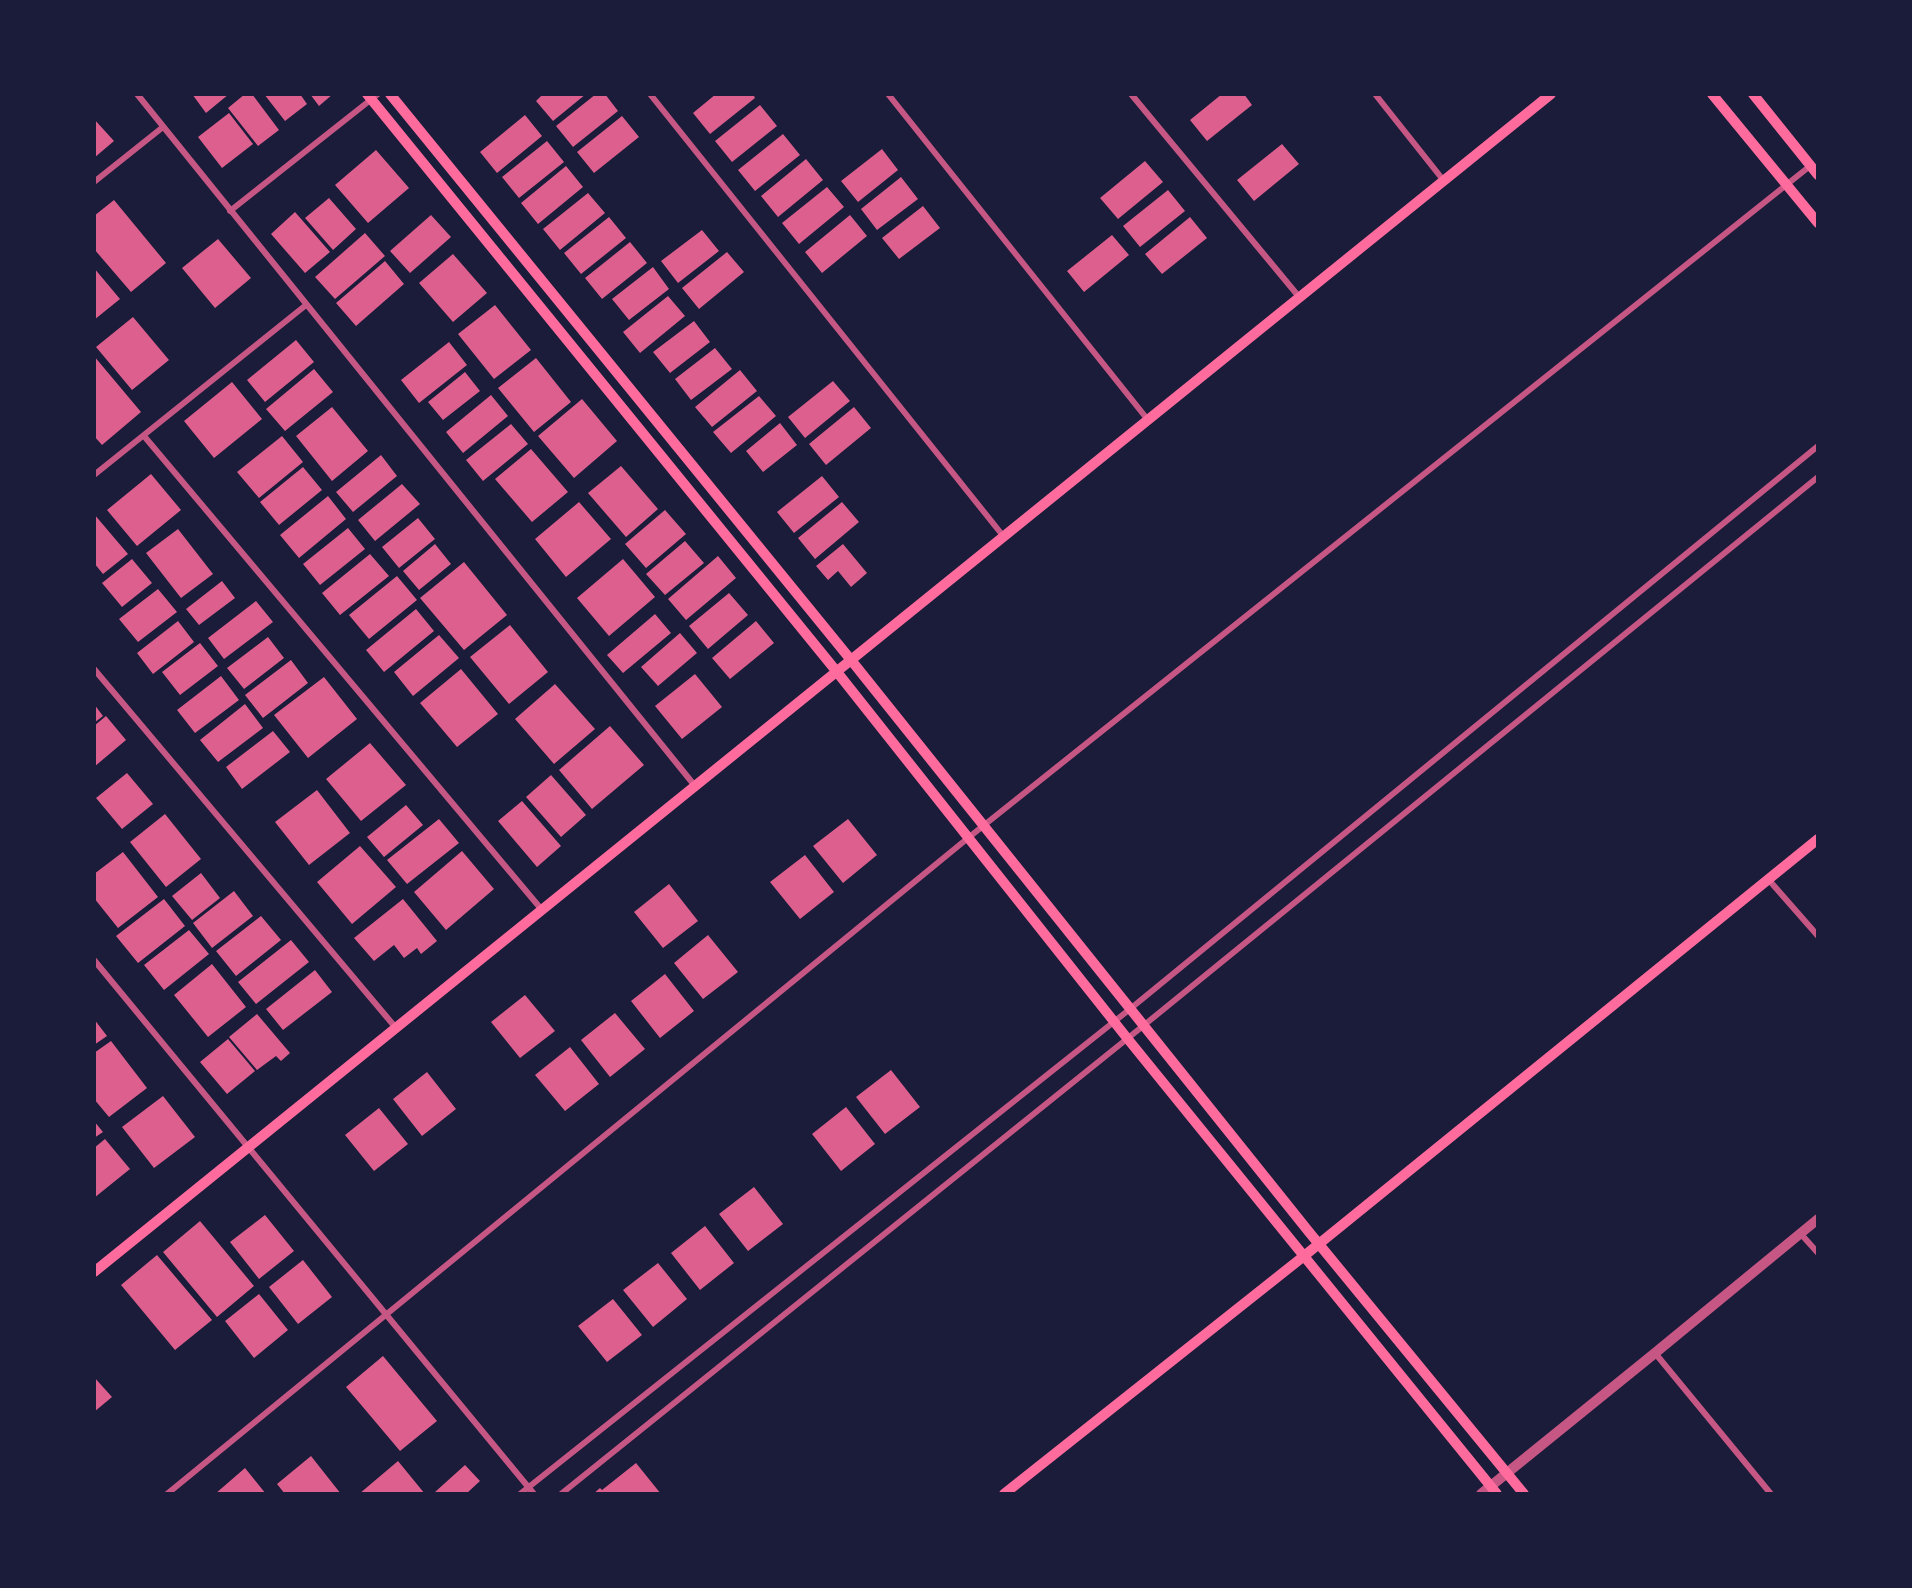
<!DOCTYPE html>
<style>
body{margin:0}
#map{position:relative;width:1912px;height:1588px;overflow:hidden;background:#1b1b3a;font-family:"Asap Condensed",sans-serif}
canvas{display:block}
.frame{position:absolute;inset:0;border:96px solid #1b1b3a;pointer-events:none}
</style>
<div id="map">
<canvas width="1912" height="1588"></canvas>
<div class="frame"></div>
</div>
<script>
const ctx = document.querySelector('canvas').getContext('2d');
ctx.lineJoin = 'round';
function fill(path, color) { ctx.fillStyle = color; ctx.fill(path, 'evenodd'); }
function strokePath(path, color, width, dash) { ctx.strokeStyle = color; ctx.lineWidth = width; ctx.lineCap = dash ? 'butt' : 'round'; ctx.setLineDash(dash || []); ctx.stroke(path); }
const building = new Path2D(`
 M192,94H229L206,113Z
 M245,94H252L279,130L258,146L228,108Z
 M264,94H300L307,104L285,121Z
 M310,94H333L319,106Z
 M543,94H586L553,121L536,101Z
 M596,94H605L618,111L573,147L556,126Z
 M716,94H753L755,98L710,134L693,113Z
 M1222,94H1244L1252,105L1207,141L1190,120Z
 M760,105L777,126L732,162L715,141Z
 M229,113L253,144L222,168L198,137Z
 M525,115L542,136L497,173L480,152Z
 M622,116L639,137L594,173L577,152Z
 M94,119L114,141L94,158Z
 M783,134L800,155L755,191L738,170Z
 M547,141L564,162L519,198L502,177Z
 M1282,144L1299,164L1254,201L1237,180Z
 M882,149L898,170L858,202L841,181Z
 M376,150L409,188L368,223L335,185Z
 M806,159L823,180L778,217L761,196Z
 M1145,161L1163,182L1118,219L1100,198Z
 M566,166L583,187L538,224L521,203Z
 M901,177L918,199L877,230L861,209Z
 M827,187L844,207L799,244L782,223Z
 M1168,190L1185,211L1140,247L1123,226Z
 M588,193L605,213L560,250L543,229Z
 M329,198L356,229L333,250L305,218Z
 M114,200L166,263L131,292L94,249V216Z
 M923,206L940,228L899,259L882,238Z
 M295,212L330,252L305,273L271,234Z
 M431,215L451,237L410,273L390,251Z
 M850,215L867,236L822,273L805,252Z
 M609,217L626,238L581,274L564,253Z
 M1190,217L1207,238L1162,274L1145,254Z
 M702,230L719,251L678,283L661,261Z
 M365,233L385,256L335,299L315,277Z
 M1112,235L1129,255L1084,292L1067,271Z
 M218,239L251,278L215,308L182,268Z
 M630,242L647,263L602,299L585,278Z
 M727,252L744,272L699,309L682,288Z
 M453,254L487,293L453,322L419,283Z
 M385,261L404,284L356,326L336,303Z
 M653,267L669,289L629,320L612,299Z
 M94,268L120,299L94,320Z
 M668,296L685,316L640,353L623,332Z
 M495,305L531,350L494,379L458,334Z
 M133,317L169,360L132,390L96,347Z
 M694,321L710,342L670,373L653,352Z
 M296,340L314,362L265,402L247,380Z
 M449,342L467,365L419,403L401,380Z
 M715,348L732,369L691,400L675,379Z
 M94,356L141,412L102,445L94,436Z
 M536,358L571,402L534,432L498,388Z
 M314,369L333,392L285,431L266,409Z
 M740,370L757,391L712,427L695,407Z
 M465,372L480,391L443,420L428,402Z
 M833,381L850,401L805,438L788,417Z
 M232,382L262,419L214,458L184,421Z
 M491,395L508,416L463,453L446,432Z
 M759,396L776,416L731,453L713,432Z
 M582,399L617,441L574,478L538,436Z
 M332,407L368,451L332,481L296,436Z
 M854,407L871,428L826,465L809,444Z
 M780,423L797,445L763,472L746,451Z
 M511,424L528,444L483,481L466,460Z
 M282,436L303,462L259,498L237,472Z
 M531,449L568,492L532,522L495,479Z
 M381,455L397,476L353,512L336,492Z
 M621,466L658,509L626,537L588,493Z
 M303,467L322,490L279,525L260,502Z
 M151,474L181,510L137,546L107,510Z
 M822,476L839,497L794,533L777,512Z
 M402,484L420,504L375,541L358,520Z
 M328,496L346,519L299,558L280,535Z
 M579,502L611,539L566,577L535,539Z
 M842,502L859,522L815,559L798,538Z
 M665,510L686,534L646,568L625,544Z
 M94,514L128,554L103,574L94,563Z
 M418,518L435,539L399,568L382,547Z
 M348,528L365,549L320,585L303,564Z
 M178,529L213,574L181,598L146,553Z
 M685,541L704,563L665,595L646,574Z
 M435,544L451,564L419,590L403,571Z
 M843,544L867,573L851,587L838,571L828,580L816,566Z
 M370,554L389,576L340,615L322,593Z
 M718,556L736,578L686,620L668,599Z
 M132,559L152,583L122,607L102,583Z
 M623,559L655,597L609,636L577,598Z
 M464,562L507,615L464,650L420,598Z
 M397,576L417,600L369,639L349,615Z
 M222,581L235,598L199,625L186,609Z
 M158,589L177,612L138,642L119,619Z
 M729,593L748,615L708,649L689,626Z
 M256,601L273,622L224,659L208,638Z
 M416,609L434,631L384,672L366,650Z
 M655,614L671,633L623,673L607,655Z
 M178,621L194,642L153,674L137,653Z
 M756,621L774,643L730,679L712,658Z
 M510,625L548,672L509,704L470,657Z
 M680,633L697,653L658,686L641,667Z
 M439,635L459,658L413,696L394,672Z
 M268,637L284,658L244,689L227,668Z
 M200,643L218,666L180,695L162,672Z
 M291,660L308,683L263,718L245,695Z
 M461,669L498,714L457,747L420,703Z
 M695,674L722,707L682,739L655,706Z
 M221,676L239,700L195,733L177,710Z
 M324,677L357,719L308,758L274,715Z
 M555,684L595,729L554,764L515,719Z
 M94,704L103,716L94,723Z
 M245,704L263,728L218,762L200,740Z
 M106,716L126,740L94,767V726Z
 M610,726L644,765L592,809L559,770Z
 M273,731L290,752L242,789L226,767Z
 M370,743L406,785L361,821L326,779Z
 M127,773L153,804L122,829L96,798Z
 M551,775L586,815L561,837L526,797Z
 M317,790L350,833L309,865L275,822Z
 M522,801L561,846L537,867L498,821Z
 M406,805L423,825L384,857L367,837Z
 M165,814L201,859L166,887L130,842Z
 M439,819L459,843L407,884L387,860Z
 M848,819L877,855L843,883L813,846Z
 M360,846L396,887L352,924L317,882Z
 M462,851L494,889L446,930L414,892Z
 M123,852L158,897L118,928L94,898V874Z
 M805,855L834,892L800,919L770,882Z
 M201,873L220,898L192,920L172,896Z
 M669,884L698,921L663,948L634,912Z
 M234,891L253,916L212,948L193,923Z
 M164,899L185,926L138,963L116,936Z
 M403,899L437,941L421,954L417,948L404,958L394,945L374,961L354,938Z
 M261,916L281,940L236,976L216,951Z
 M189,930L209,954L164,990L144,965Z
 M708,935L738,972L703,999L674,963Z
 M291,940L309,962L256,1004L238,982Z
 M212,964L246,1007L208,1037L174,995Z
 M315,970L332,992L283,1030L266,1009Z
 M665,974L694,1011L660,1038L631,1001Z
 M525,995L555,1031L520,1058L491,1022Z
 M615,1013L645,1049L610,1077L581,1040Z
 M257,1014L290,1053L281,1061L276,1056L257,1070L229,1037Z
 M94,1019L107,1036L94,1045Z
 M228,1039L255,1071L227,1094L200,1062Z
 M111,1041L147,1088L109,1117L94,1099V1053Z
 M570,1047L599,1084L565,1111L535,1075Z
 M891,1070L920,1107L885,1134L856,1097Z
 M427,1072L456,1109L422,1136L393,1099Z
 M163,1096L195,1137L154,1168L122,1127Z
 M846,1107L875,1144L841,1171L812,1134Z
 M379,1108L408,1144L374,1171L345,1135Z
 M94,1121L103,1132L94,1138Z
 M105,1139L130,1169L94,1198V1148Z
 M754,1187L783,1224L748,1251L719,1214Z
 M265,1215L294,1251L259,1279L230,1242Z
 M200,1221L254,1286L217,1317L163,1252Z
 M705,1226L734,1263L700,1290L671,1253Z
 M157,1255L212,1320L175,1350L121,1285Z
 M303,1260L332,1297L298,1324L269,1287Z
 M658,1263L687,1299L653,1327L623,1290Z
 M259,1294L288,1330L254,1358L225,1321Z
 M613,1299L642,1335L607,1362L578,1326Z
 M383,1356L437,1421L400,1451L346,1387Z
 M94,1377L112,1397L94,1412Z
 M311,1456L341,1494H285L277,1484Z
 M398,1461L425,1494H359Z
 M636,1463L661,1494H593L600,1488L602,1490Z
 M465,1465L480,1481L466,1494H436L435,1492Z
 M245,1468L266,1494H215Z`);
const minor = new Path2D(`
 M137,94L695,786
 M650,94L1004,537
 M888,94L1148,420
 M1131,94L1300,298
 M1375,94L1444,181
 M94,182L163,127
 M230,211L378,94
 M144,436L542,910
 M94,475L306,305
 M94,669L396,1028
 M1768,879L1818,936
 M94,960L534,1494
 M1800,1233L1818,1253
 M1655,1353L1771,1494
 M167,1494L968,838L1810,166
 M520,1494L1130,1009L1818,446
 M561,1494L1143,1026L1818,477`);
const tertiary = new Path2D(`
 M1481,1494L1655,1353L1818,1219`);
const secondary = new Path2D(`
 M367,94L837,672L1127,1038L1497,1494
 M390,94L851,660L1309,1232L1524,1494
 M1712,94L1818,223
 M1753,94L1818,175
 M94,1272L1551,94
 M1004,1494L1304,1256L1818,839`);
fill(building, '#dd5f8e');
strokePath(minor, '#c65784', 6);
strokePath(tertiary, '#c65784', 10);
strokePath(secondary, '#ff6b9d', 10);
</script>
